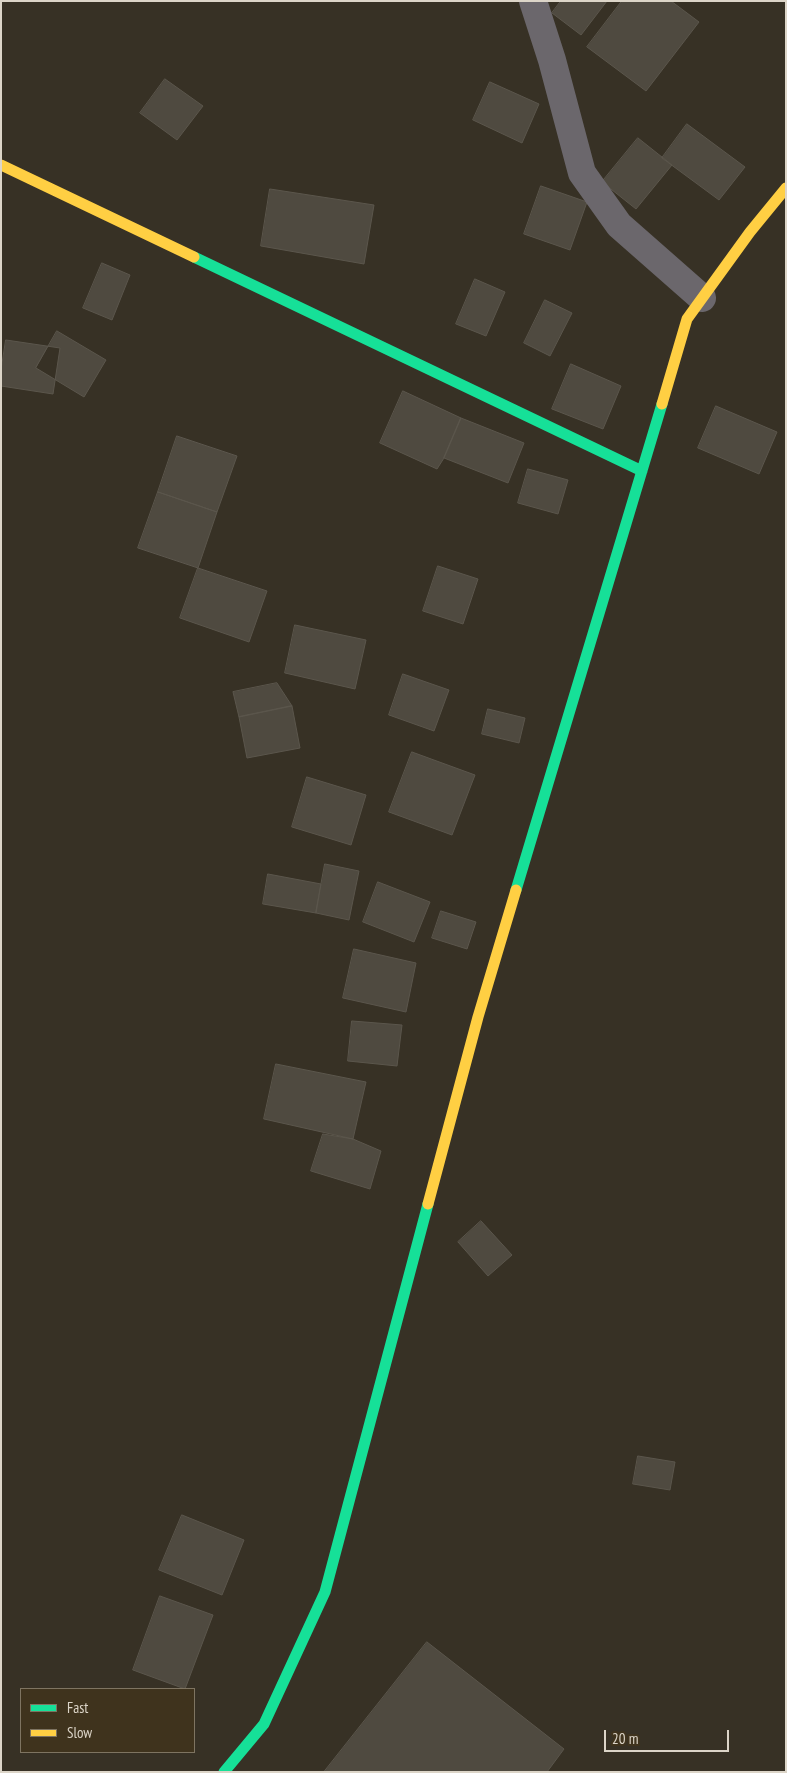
<!DOCTYPE html>
<style>
body{margin:0}
#map{position:relative;width:787px;height:1773px;overflow:hidden;background:#373125;font-family:"PT Sans Narrow",sans-serif}
canvas{display:block}
.frame{position:absolute;inset:0;border:2px solid #dcd5c8;pointer-events:none}
.legend{position:absolute;left:20px;top:1688px;width:175px;height:65px;box-sizing:border-box;background:#3f331d;border:1px solid #7e7461;margin:0;padding:6px 9px;list-style:none;font-size:15px;color:#dcd5c8}
.legend li{display:flex;align-items:center;gap:10px;height:25px}
.legend b{width:25px;border:1px solid #7e7461}
.scale{position:absolute;left:604px;top:1730px;width:125px;height:22px;box-sizing:border-box;border:2px solid #dcd5c8;border-top:0;padding-left:6px;font-size:15px;line-height:18px;white-space:nowrap;color:#dcd5c8;-webkit-text-stroke:4px #3f331d;paint-order:stroke}
</style>
<div id="map">
<canvas width="787" height="1773"></canvas>
<div class="frame"></div>
<ul class="legend">
<li><b style="height:6px;background:#16e098"></b>Fast</li>
<li><b style="height:6px;background:#ffcf43"></b>Slow</li>
</ul>
<div class="scale">20 m</div>
</div>
<script>
const ctx = document.querySelector('canvas').getContext('2d');
ctx.lineJoin = 'round';
function fill(path, color) { ctx.fillStyle = color; ctx.fill(path, 'evenodd'); }
function strokePath(path, color, width, dash) { ctx.strokeStyle = color; ctx.lineWidth = width; ctx.lineCap = dash ? 'butt' : 'round'; ctx.setLineDash(dash || []); ctx.stroke(path); }
const building = new Path2D(`
 M561,1H607L581,35L552,13Z
 M622,1H671L699,22L646,91L587,47Z
 M165,79L203,106L177,140L140,113Z
 M490,82L539,104L522,143L473,120Z
 M687,124L745,167L719,200L662,158Z
 M638,138L672,165L636,209L602,182Z
 M541,186L587,202L570,250L524,234Z
 M270,189L374,205L364,264L261,246Z
 M102,263L130,275L112,320L83,308Z
 M475,279L505,292L486,336L456,324Z
 M545,300L572,313L550,356L524,343Z
 M57,331L106,360L84,397L36,368Z
 M6,340L60,348L53,394L1,386V370Z
 M571,364L621,386L603,429L552,409Z
 M403,391L461,418L444,458L437,469L380,443Z
 M716,406L777,432L759,474L698,448Z
 M461,418L524,443L508,483L444,458Z
 M177,436L237,456L217,512L158,492Z
 M528,469L568,480L558,514L518,503Z
 M158,492L217,512L198,568L138,548Z
 M438,566L478,579L463,624L423,611Z
 M198,568L267,591L249,642L180,618Z
 M295,625L366,640L355,689L285,673Z
 M403,674L449,690L434,731L389,715Z
 M277,683L292,706L239,717L233,692Z
 M292,706L300,748L247,758L239,717Z
 M488,709L525,718L519,743L482,734Z
 M412,752L475,775L452,835L389,812Z
 M307,777L366,795L351,845L292,827Z
 M325,864L359,871L349,920L316,913Z
 M268,874L321,884L316,913L263,904Z
 M378,882L430,902L414,942L363,922Z
 M441,911L476,922L467,949L432,938Z
 M354,949L416,963L406,1012L343,998Z
 M352,1021L402,1025L397,1066L348,1061Z
 M276,1064L366,1082L353,1139L264,1119Z
 M323,1134L353,1139L381,1151L370,1189L311,1171Z
 M481,1221L512,1255L488,1276L458,1242Z
 M638,1456L675,1462L670,1490L633,1484Z
 M182,1515L244,1540L222,1595L159,1570Z
 M160,1596L213,1615L185,1689L133,1670Z
 M427,1642L564,1749L547,1772H324Z`);
const street = new Path2D(`
 M533,1L552,60L582,173L619,225L702,298`);
const fast = new Path2D(`
 M194,257L642,471
 M516,890L662,404
 M224,1772L264,1724L325,1592L428,1204`);
const slow = new Path2D(`
 M1,165L194,257
 M662,404L687,319L750,232L786,188
 M428,1204L478,1017L516,890`);
fill(building, '#4f4a40');
strokePath(building, '#5b564c', 1);
strokePath(street, '#6b676c', 28);
strokePath(fast, '#16e098', 11);
strokePath(slow, '#ffcf43', 11);
</script>
